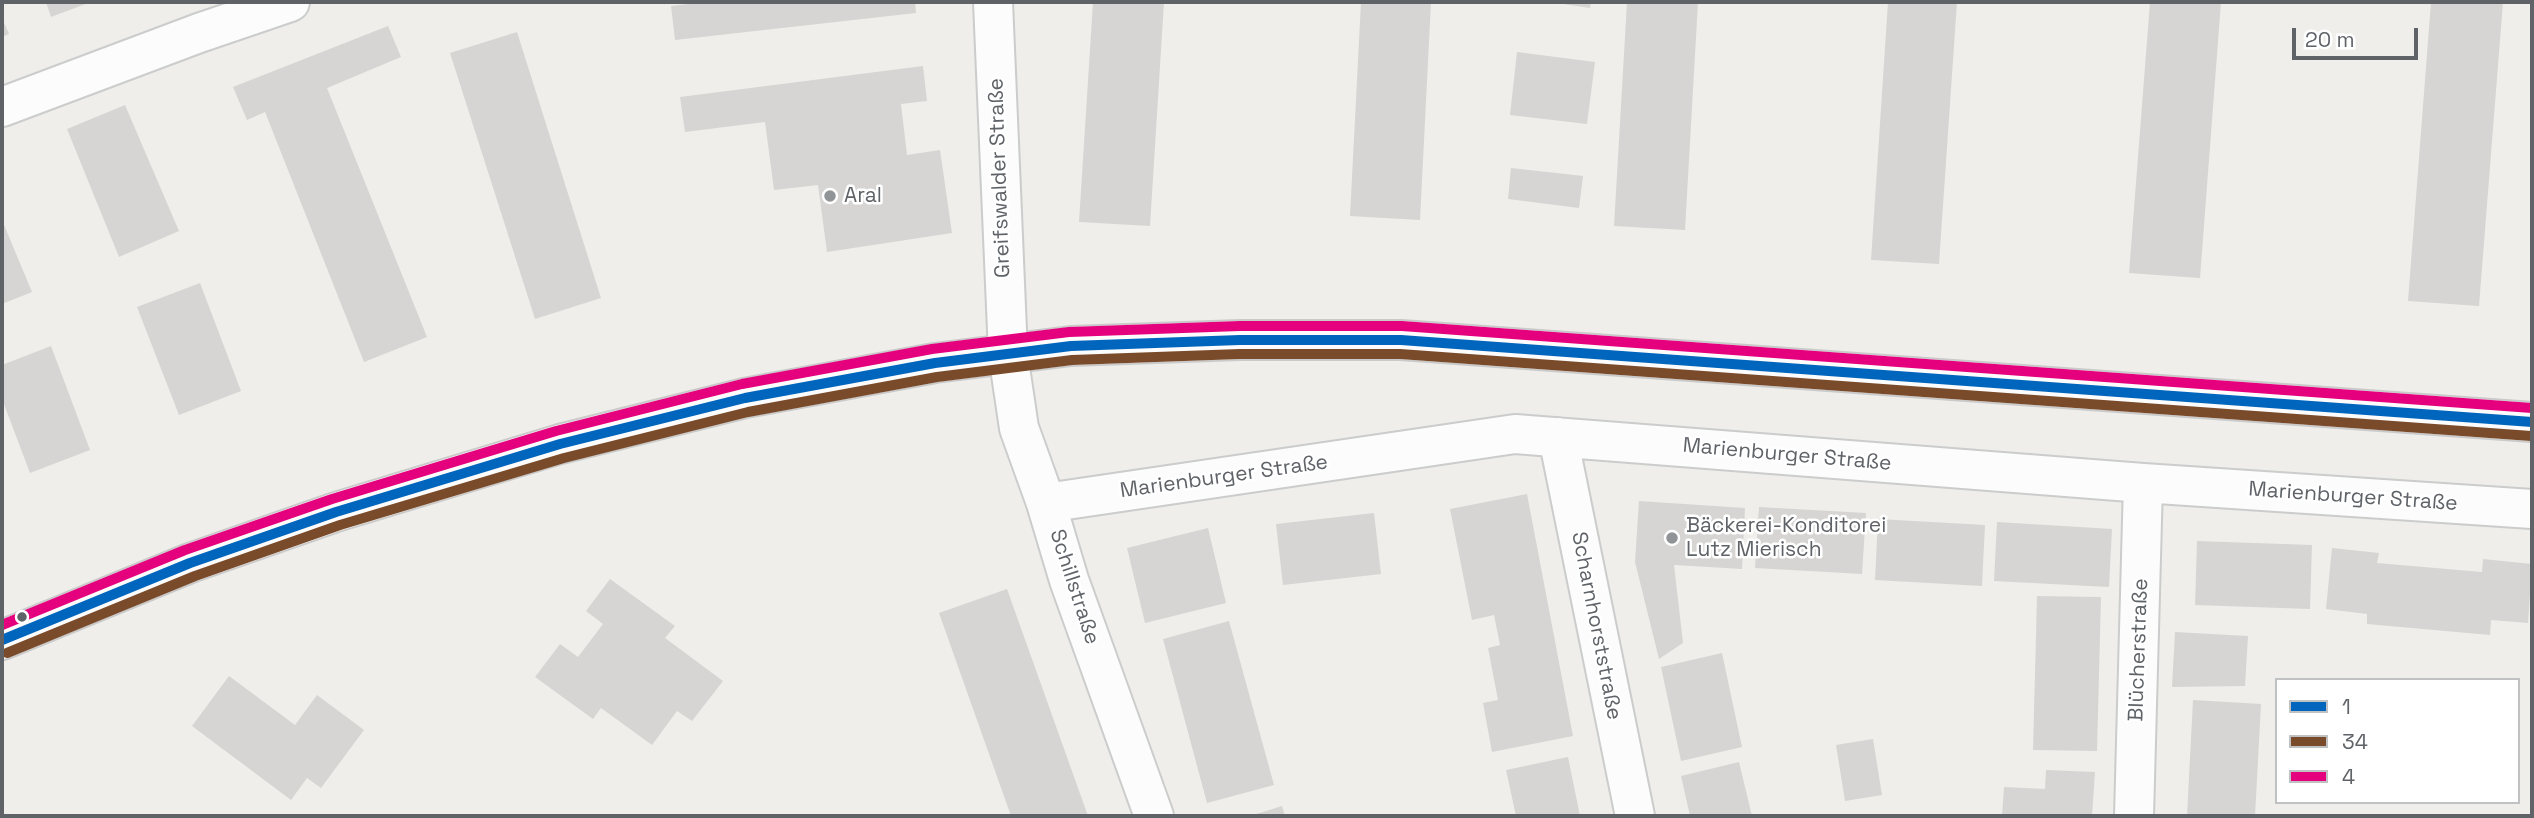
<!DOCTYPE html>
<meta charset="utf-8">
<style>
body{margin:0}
#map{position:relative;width:2534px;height:818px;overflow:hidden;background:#efeeea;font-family:"Space Grotesk",sans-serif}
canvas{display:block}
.frame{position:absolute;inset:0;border:4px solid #5f6368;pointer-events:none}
.legend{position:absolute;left:2275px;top:678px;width:245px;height:126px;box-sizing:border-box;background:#fff;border:2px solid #bfc1c3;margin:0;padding:9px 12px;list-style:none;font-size:21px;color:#5f6368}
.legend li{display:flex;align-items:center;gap:14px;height:35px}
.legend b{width:35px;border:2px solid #bfc1c3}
.scale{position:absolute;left:2292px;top:28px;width:126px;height:32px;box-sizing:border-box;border:4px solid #5f6368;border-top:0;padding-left:9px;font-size:21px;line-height:24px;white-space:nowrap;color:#5f6368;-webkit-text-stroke:5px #fff;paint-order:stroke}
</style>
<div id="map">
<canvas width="2534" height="818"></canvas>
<div class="frame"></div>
<ul class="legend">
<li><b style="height:9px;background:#0065bd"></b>1</li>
<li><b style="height:9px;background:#7a4b2a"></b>34</li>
<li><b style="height:9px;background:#e5007d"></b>4</li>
</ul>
<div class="scale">20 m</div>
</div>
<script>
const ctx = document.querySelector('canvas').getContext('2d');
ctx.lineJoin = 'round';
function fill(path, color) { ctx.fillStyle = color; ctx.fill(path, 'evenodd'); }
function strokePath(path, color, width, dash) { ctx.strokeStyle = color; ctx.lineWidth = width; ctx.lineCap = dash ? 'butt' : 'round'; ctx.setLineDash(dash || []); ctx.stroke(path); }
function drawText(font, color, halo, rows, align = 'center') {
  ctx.font = font + ' "Space Grotesk",sans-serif'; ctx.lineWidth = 5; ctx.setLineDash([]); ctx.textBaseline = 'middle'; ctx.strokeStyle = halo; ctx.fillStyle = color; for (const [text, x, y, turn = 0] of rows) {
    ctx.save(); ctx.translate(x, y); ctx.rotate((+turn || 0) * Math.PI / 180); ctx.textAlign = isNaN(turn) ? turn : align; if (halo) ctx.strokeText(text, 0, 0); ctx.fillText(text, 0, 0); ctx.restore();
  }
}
const building = new Path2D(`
 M46,2H91L51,17Z
 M707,2H915L916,13L675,40L671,6Z
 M1093,2H1164L1150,226L1079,222Z
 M1361,2H1431L1420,220L1350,216Z
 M1550,2H1591L1590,8Z
 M1627,2H1698L1685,230L1614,226Z
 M1888,2H1957L1939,264L1871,260Z
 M2150,2H2221L2200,278L2129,273Z
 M2431,2H2503L2479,306L2408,301Z
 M2,18L9,34L2,37Z
 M388,26L401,57L327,88L427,337L364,362L265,112L247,120L233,87Z
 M517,32L601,298L535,319L450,53Z
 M1517,52L1595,62L1587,124L1510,115Z
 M923,66L927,101L901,104L907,155L940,150L952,233L827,252L818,185L774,190L765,122L685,132L680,97Z
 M125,105L179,231L119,257L67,129Z
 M1511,168L1583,176L1579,208L1508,199Z
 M2,220L32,292L2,304Z
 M200,283L241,391L179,415L137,307Z
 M51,346L90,450L30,473L2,399V365Z
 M1527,494L1573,736L1492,752L1483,703L1498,700L1488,648L1500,645L1494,615L1472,620L1450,509Z
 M1639,501L1745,508L1742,569L1674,565L1683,643L1659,659L1635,562Z
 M1759,507L1866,513L1862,574L1755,568Z
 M1374,513L1381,574L1283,585L1276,524Z
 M1878,519L1985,525L1982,586L1875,580Z
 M1997,522L2112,529L2109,587L1994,581Z
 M1208,528L1226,603L1145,623L1127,548Z
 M2197,541L2312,545L2310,609L2195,605Z
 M2332,548L2379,553L2377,563L2482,572L2483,559L2532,564L2528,623L2491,620L2490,635L2367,624V614L2326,609Z
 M610,579L675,626L665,638L723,681L692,721L677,711L652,745L601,708L593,719L535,677L560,644L578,657L603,624L586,611Z
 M1007,589L1088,816H1011L939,613Z
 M2037,596L2101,597L2097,751L2033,750Z
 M1229,621L1274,785L1207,803L1163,639Z
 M2175,632L2248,636L2245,686L2172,687Z
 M1722,653L1742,747L1681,761L1661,667Z
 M229,676L295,725L317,695L364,730L321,788L307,778L291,800L192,726Z
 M2193,700L2261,704L2255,816H2187Z
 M1873,739L1882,795L1845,801L1836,745Z
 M1568,757L1580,816H1516L1506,770Z
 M1739,762L1752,816H1690L1681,776Z
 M2046,770L2095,772L2092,816H2002L2004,787L2045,789Z
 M1282,806L1285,816H1250Z`);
const street = new Path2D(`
 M993,2L1008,354L1019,428L1046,503L1069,580L1154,816
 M2,107L199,33L290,2
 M1558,437L1635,816
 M1046,503L1515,434L2143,483L2532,509
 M2134,816L2143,483`);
const secondary = new Path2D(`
 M2,640L190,563L336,512L560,444L745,398L935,363L1071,346L1240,340H1401L2532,422`);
const bus1 = new Path2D(`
 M2,640L190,563L336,512L560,444L745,398L935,363L1071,346L1240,340H1401L2532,422`);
const bus2 = new Path2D(`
 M7,653L195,576L340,525L564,458L748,412L937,377L1072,360L1240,354H1400L2531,436`);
const bus3 = new Path2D(`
 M2,625L185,550L332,499L556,431L742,384L932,349L1069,332L1240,326H1402L2532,408`);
const markers = [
 [830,196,7,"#919496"],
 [1672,538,7,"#919496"],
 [22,617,6,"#5f6368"]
];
const streetNames = [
 ["Greifswalder Straße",1000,178,-92],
 ["Marienburger Straße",1787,455,5],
 ["Marienburger Straße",1224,477,-8],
 ["Marienburger Straße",2353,497,4],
 ["Schillstraße",1074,587,72],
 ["Scharnhorststraße",1596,626,79],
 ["Blücherstraße",2139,650,-88]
];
const poiNames = [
 ["Aral",844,196],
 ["Bäckerei-Konditorei",1686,526],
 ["Lutz Mierisch",1686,550]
];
fill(building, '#d6d5d3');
strokePath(street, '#cbcccc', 42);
strokePath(secondary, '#cacacb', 42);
strokePath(street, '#fdfcfc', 38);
strokePath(secondary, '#fdfcfc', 38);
strokePath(bus1, '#0065bd', 10);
strokePath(bus2, '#7a4b2a', 10);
strokePath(bus3, '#e5007d', 10);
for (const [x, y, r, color] of markers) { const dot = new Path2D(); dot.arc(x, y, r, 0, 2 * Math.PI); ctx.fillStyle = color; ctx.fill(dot); strokePath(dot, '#fff', 2.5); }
drawText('21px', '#5f6368', '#fff', streetNames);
drawText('21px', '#5f6368', '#fff', poiNames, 'left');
</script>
